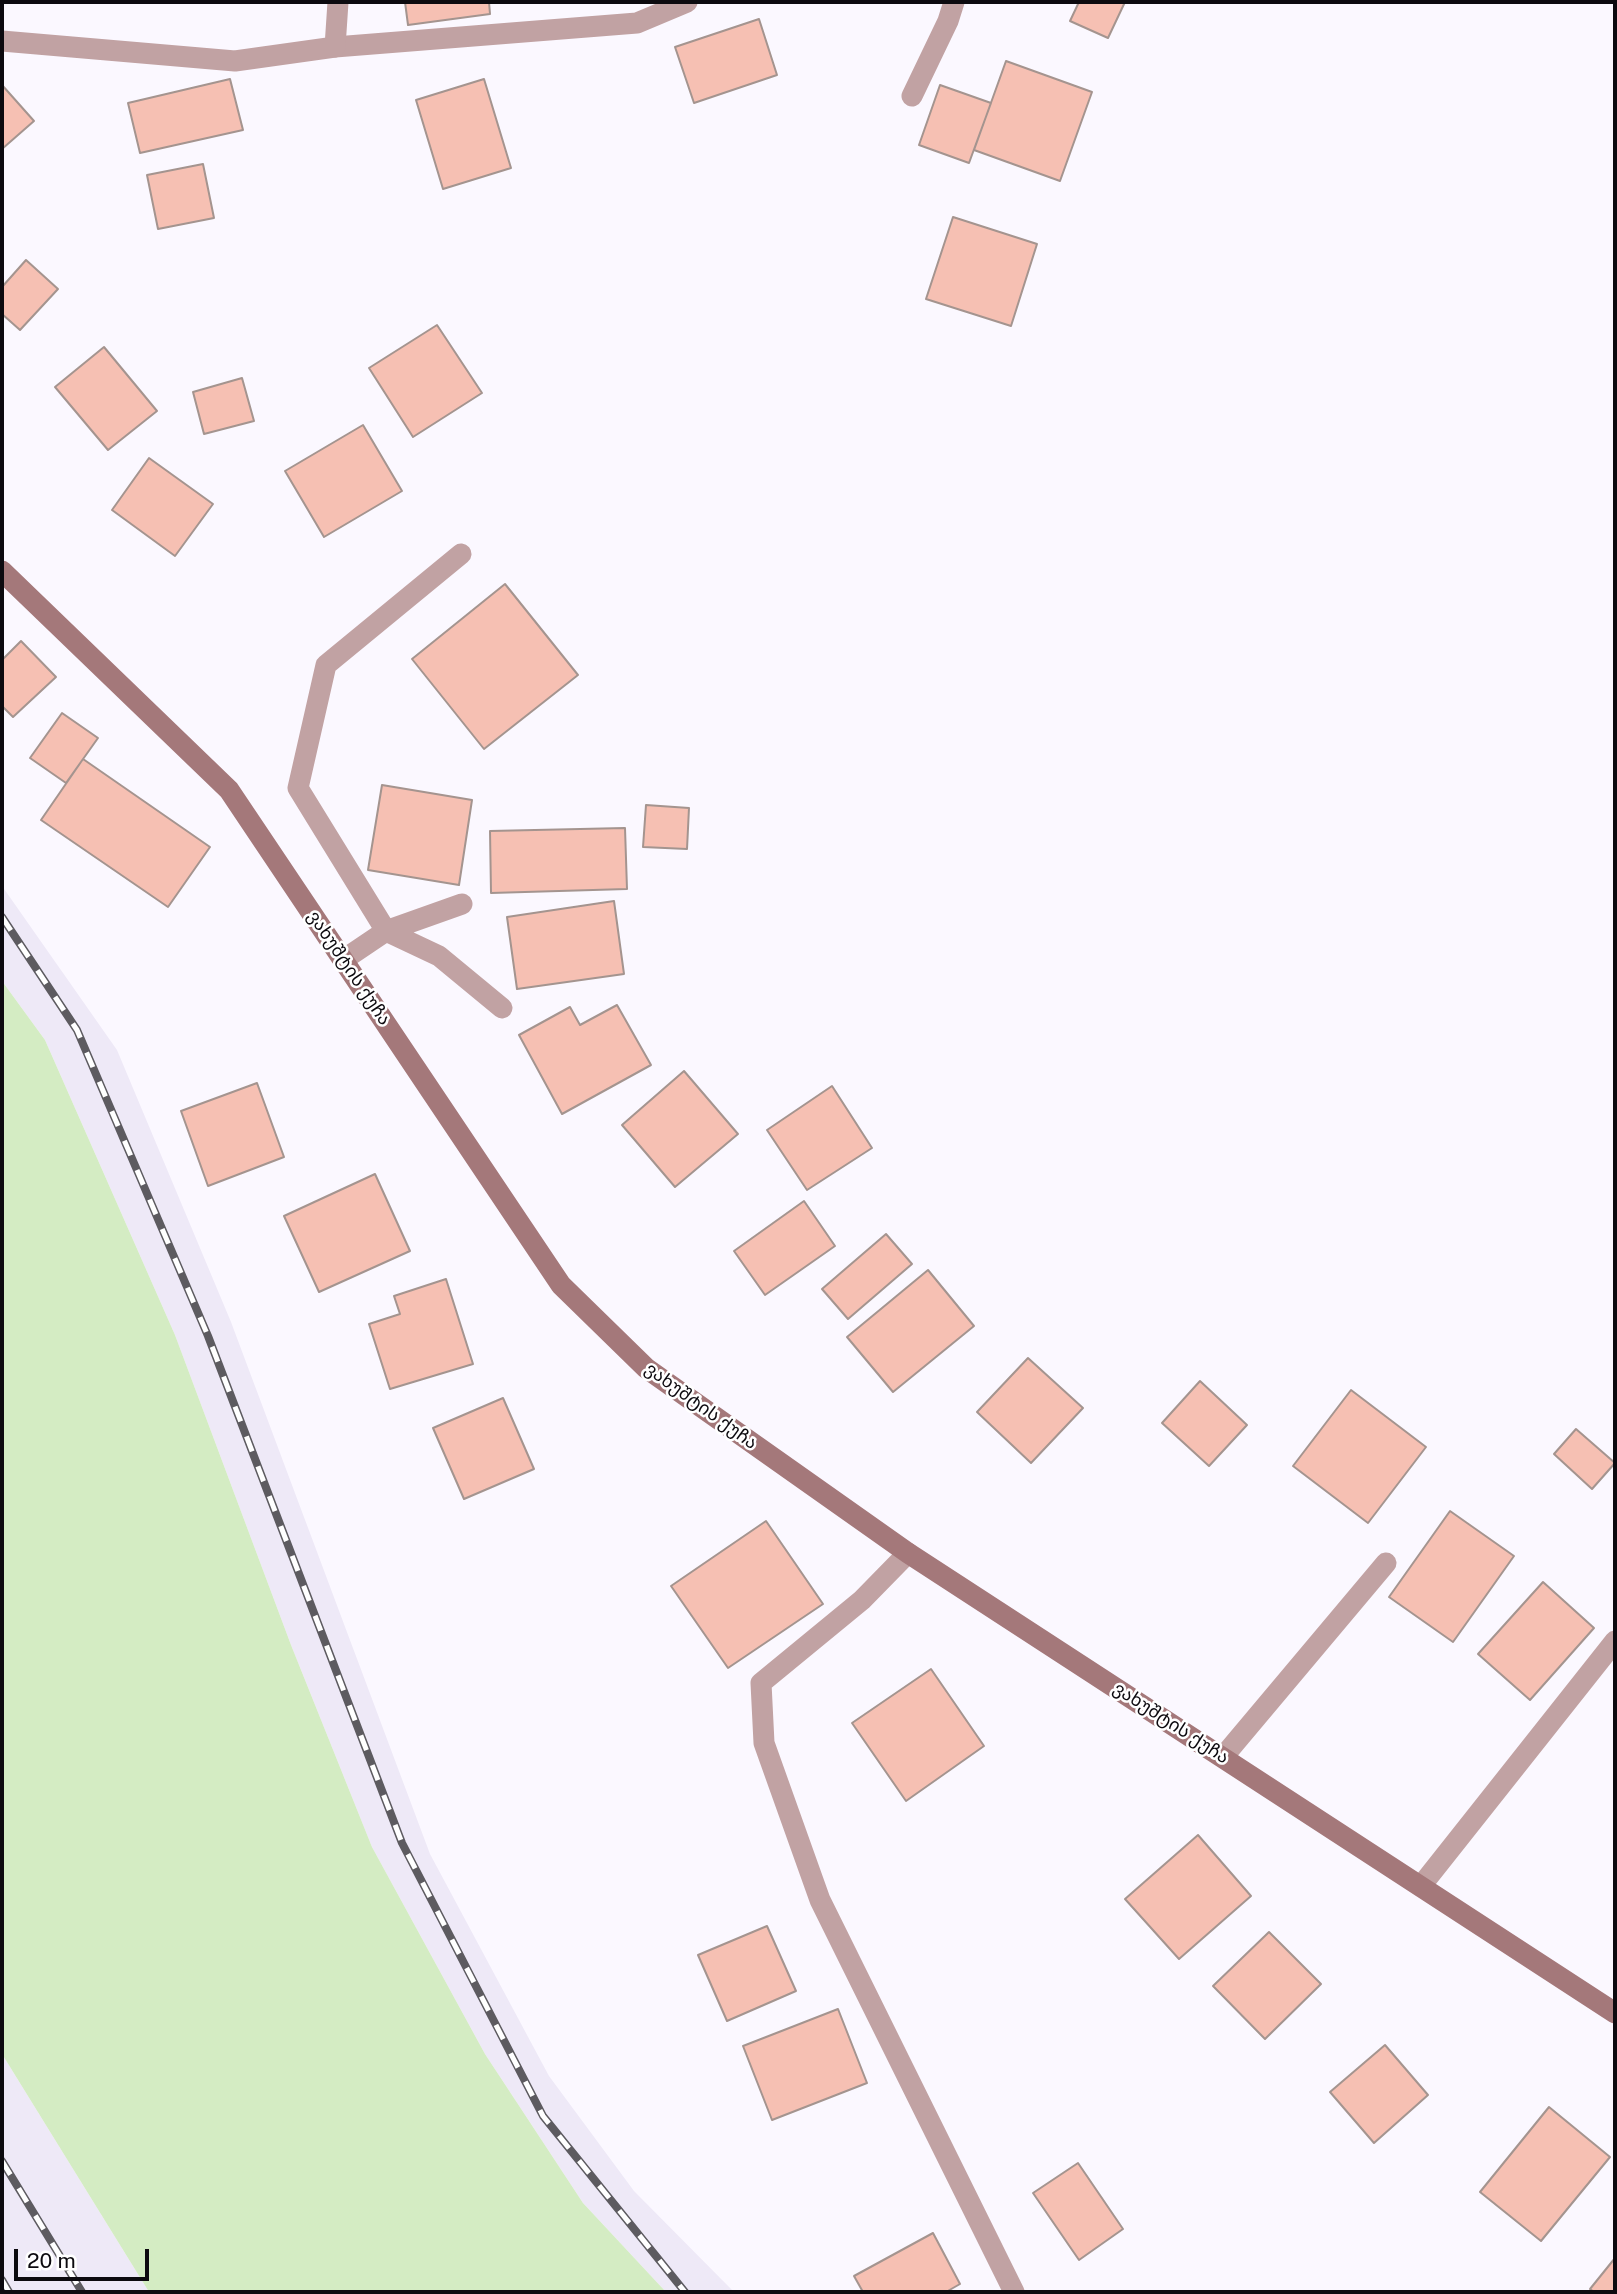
<!DOCTYPE html>
<meta charset="utf-8">
<style>
body{margin:0}
#map{position:relative;width:1617px;height:2294px;overflow:hidden;background:#fbf8ff;font-family:"Public Sans",sans-serif}
canvas{display:block}
.frame{position:absolute;inset:0;border:4px solid #0c0a0f;pointer-events:none}
.scale{position:absolute;left:14px;top:2249px;width:135px;height:32px;box-sizing:border-box;border:4px solid #0c0a0f;border-top:0;padding-left:9px;font-size:21px;line-height:24px;white-space:nowrap;color:#0c0a0f;-webkit-text-stroke:5px #fff;paint-order:stroke}
</style>
<div id="map">
<canvas width="1617" height="2294"></canvas>
<div class="frame"></div>
<div class="scale">20 m</div>
</div>
<script>
const ctx = document.querySelector('canvas').getContext('2d');
ctx.lineJoin = 'round';
function fill(path, color) { ctx.fillStyle = color; ctx.fill(path, 'evenodd'); }
function strokePath(path, color, width, dash) { ctx.strokeStyle = color; ctx.lineWidth = width; ctx.lineCap = dash ? 'butt' : 'round'; ctx.setLineDash(dash || []); ctx.stroke(path); }
function drawText(font, color, halo, rows, align = 'center') {
  ctx.font = font + ' "Public Sans","Noto Sans Georgian",sans-serif'; ctx.lineWidth = 5; ctx.setLineDash([]); ctx.textBaseline = 'middle'; ctx.strokeStyle = halo; ctx.fillStyle = color; for (const [text, x, y, turn = 0] of rows) {
    ctx.save(); ctx.translate(x, y); ctx.rotate((+turn || 0) * Math.PI / 180); ctx.textAlign = isNaN(turn) ? turn : align; if (halo) ctx.strokeText(text, 0, 0); ctx.fillText(text, 0, 0); ctx.restore();
  }
}
const built = new Path2D(`
 M2,886L117,1050L231,1322L430,1854L549,2076L634,2191L734,2292H666L583,2203L485,2054L372,1847L291,1645L175,1335L45,1040L2,981Z
 M2,2054L149,2292H2Z`);
const green = new Path2D(`
 M2,981L45,1040L175,1335L291,1645L372,1847L485,2054L583,2203L666,2292H149L2,2054Z`);
const building = new Path2D(`
 M405,2H489L490,14L408,25Z
 M1079,2H1125L1108,38L1070,21Z
 M759,19L777,75L694,103L675,47Z
 M1006,61L1092,92L1060,181L974,150Z
 M230,79L243,130L140,153L128,103Z
 M484,79L511,168L443,189L416,100Z
 M2,85L34,121L2,149Z
 M940,85L991,103L969,163L919,145Z
 M203,164L214,218L158,229L147,175Z
 M953,217L1037,244L1011,326L926,299Z
 M26,260L58,289L20,330L2,314V287Z
 M437,325L482,393L413,437L369,368Z
 M104,347L157,411L108,450L55,387Z
 M242,378L254,421L204,434L193,392Z
 M363,425L402,491L324,537L285,471Z
 M149,458L213,504L175,556L112,510Z
 M505,584L578,675L484,749L412,659Z
 M21,641L56,677L13,717L2,706V660Z
 M62,713L98,738L66,783L30,758Z
 M83,759L210,847L168,907L41,820Z
 M382,785L472,800L459,885L368,870Z
 M646,805L689,808L687,849L643,847Z
 M625,828L627,889L491,893L490,831Z
 M614,901L624,974L517,989L507,917Z
 M617,1005L651,1065L562,1114L519,1035L570,1007L580,1025Z
 M684,1071L738,1134L675,1187L622,1125Z
 M257,1083L284,1157L208,1186L181,1111Z
 M832,1086L872,1148L807,1190L767,1130Z
 M375,1174L410,1251L319,1292L284,1216Z
 M804,1201L835,1246L765,1295L734,1251Z
 M886,1234L912,1264L848,1319L822,1289Z
 M928,1270L974,1326L893,1392L847,1337Z
 M446,1279L473,1364L390,1389L369,1324L400,1314L394,1296Z
 M1028,1358L1083,1408L1031,1463L977,1412Z
 M1200,1381L1247,1425L1209,1466L1162,1423Z
 M1351,1390L1426,1447L1368,1523L1293,1466Z
 M503,1398L534,1469L464,1499L433,1428Z
 M1576,1429L1615,1463L1592,1489L1554,1454Z
 M1450,1511L1514,1556L1453,1642L1389,1597Z
 M766,1521L823,1604L728,1668L671,1586Z
 M1543,1582L1594,1628L1530,1700L1478,1654Z
 M931,1669L984,1746L906,1801L852,1723Z
 M1198,1835L1251,1896L1179,1959L1125,1899Z
 M767,1926L796,1991L727,2021L698,1955Z
 M1269,1932L1321,1984L1265,2039L1213,1986Z
 M838,2009L867,2083L772,2120L743,2046Z
 M1385,2045L1428,2095L1374,2143L1330,2092Z
 M1549,2107L1610,2157L1541,2241L1480,2192Z
 M1078,2163L1123,2229L1079,2260L1033,2193Z
 M933,2233L960,2284L946,2292H863L854,2276Z
 M1615,2258V2292H1594L1590,2289Z`);
const lane = new Path2D(`
 M335,47L637,23L687,2
 M912,96L948,21L954,2
 M462,904L386,931L439,956L502,1008
 M343,960L386,931L298,788L326,665L461,554
 M908,1553L862,1600L761,1683L764,1743L820,1900L1014,2292
 M1223,1757L1386,1563
 M1421,1886L1615,1641`);
const street = new Path2D(`
 M2,41L235,61L335,47L338,2`);
const secondary = new Path2D(`
 M2,571L229,790L561,1285L646,1368L908,1553L1615,2013`);
const rail = new Path2D(`
 M2,917L77,1030L208,1336L402,1843L543,2116L685,2292
 M2,2161L82,2292
 M2,2280L9,2292`);
const streetNames = [
 ["ვახუშტის ქუჩა",349,968,56],
 ["ვახუშტის ქუჩა",701,1406,36],
 ["ვახუშტის ქუჩა",1171,1723,33]
];
fill(built, '#eee9f7');
fill(green, '#d4ecc3');
fill(building, '#f6c0b3');
strokePath(building, '#a4948f', 2);
strokePath(lane, '#c1a2a3', 21);
strokePath(street, '#c1a2a3', 21);
strokePath(secondary, '#a4787a', 21);
strokePath(rail, '#5d5b60', 8);
strokePath(rail, '#fff', 5, [16]);
drawText('18px', '#0c0a0f', '#fff', streetNames);
</script>
